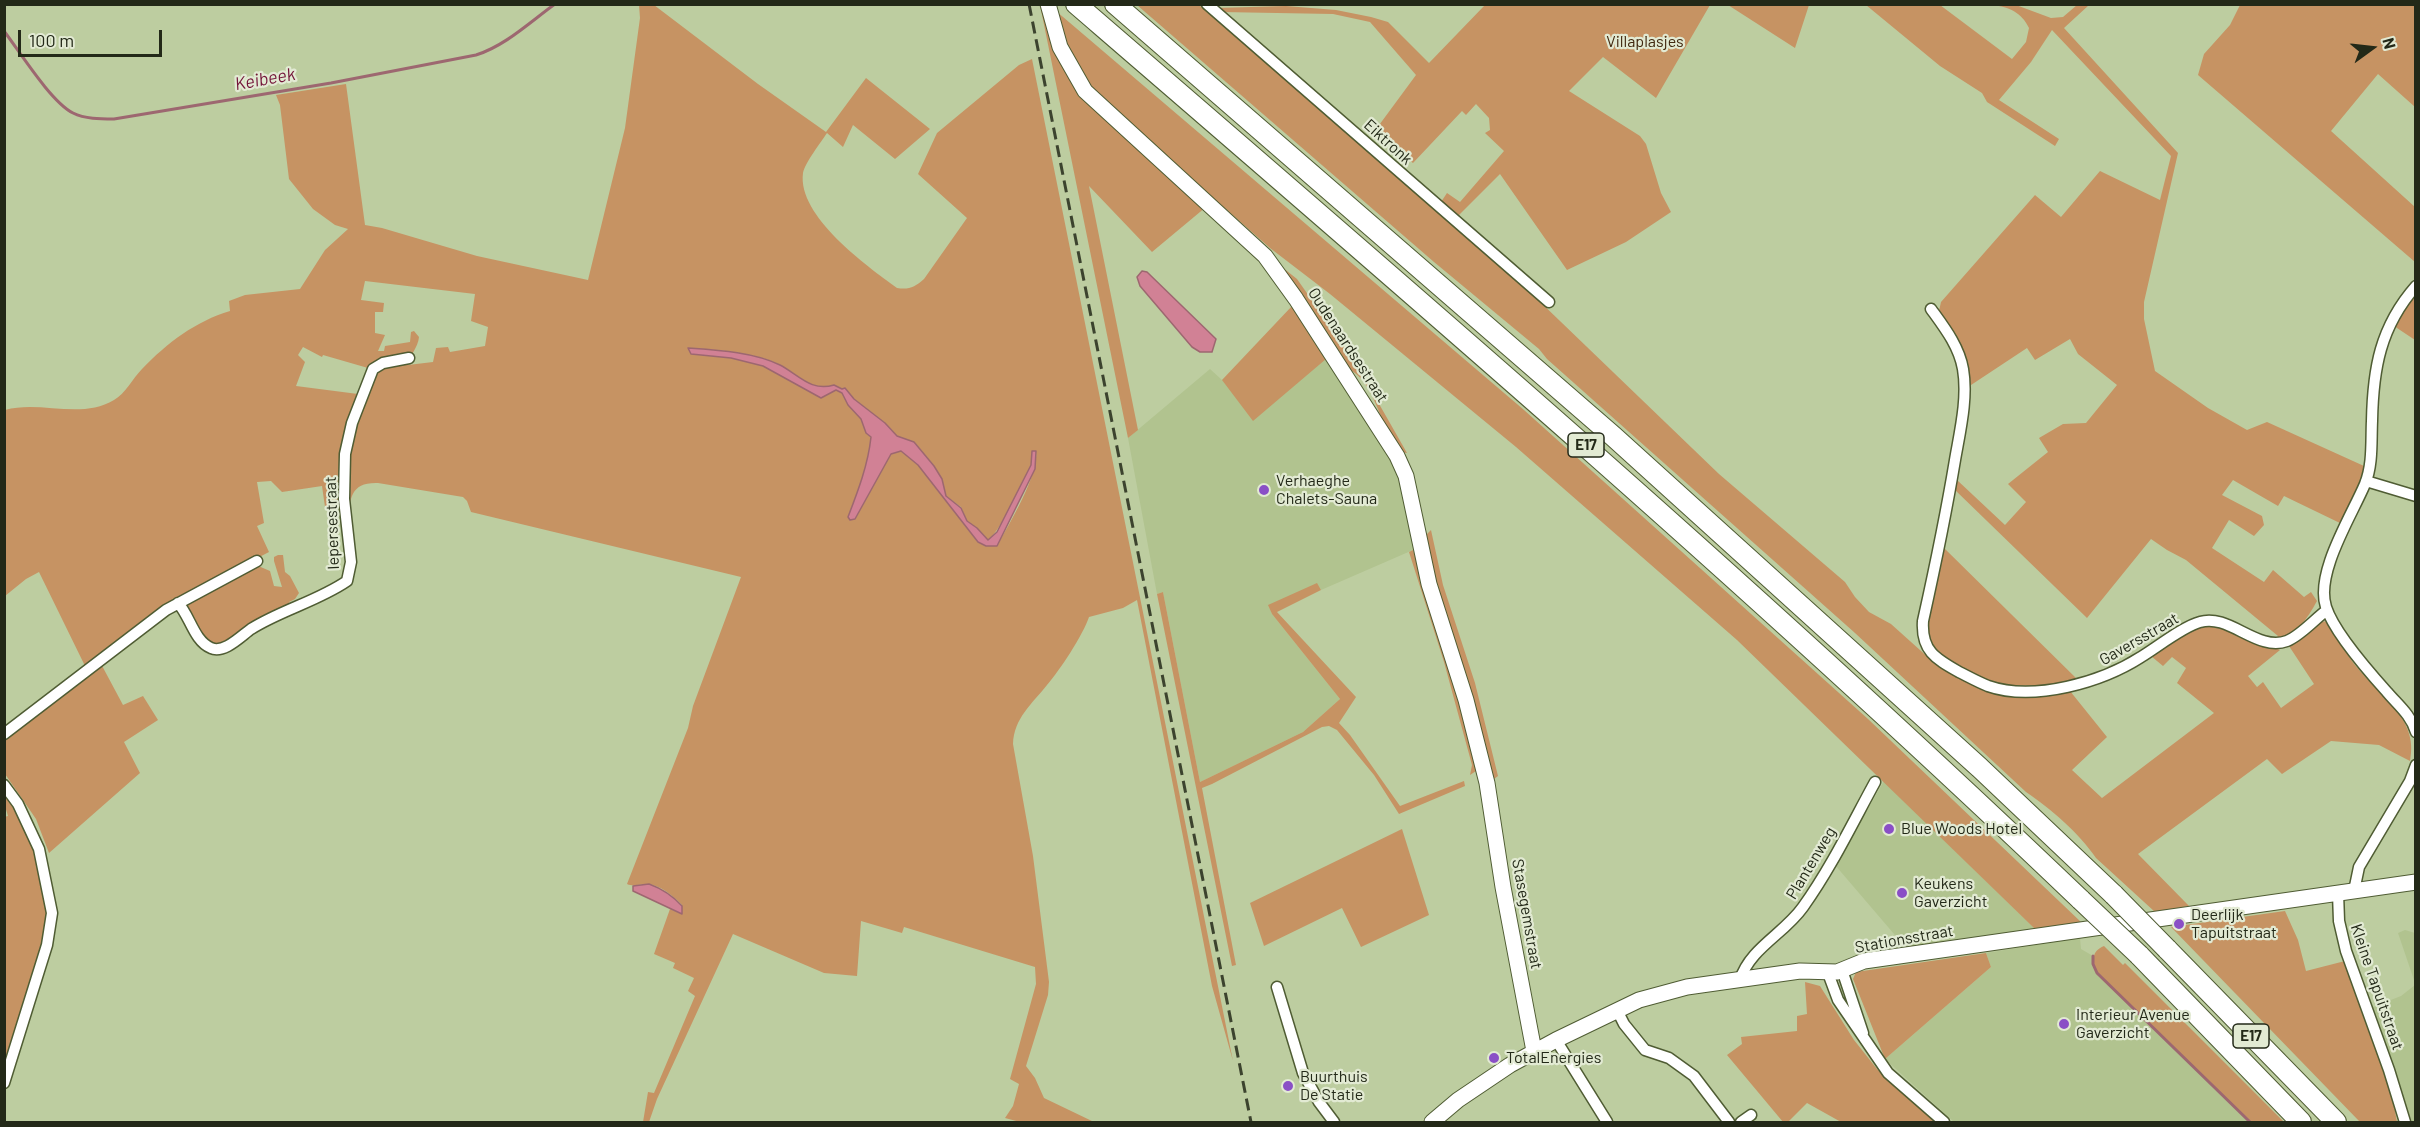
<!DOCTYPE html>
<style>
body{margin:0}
#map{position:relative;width:2420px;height:1127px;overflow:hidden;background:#bdcda0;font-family:Barlow,sans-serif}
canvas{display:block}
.frame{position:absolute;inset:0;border:6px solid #232918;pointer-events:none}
.north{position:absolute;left:2342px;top:18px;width:60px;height:60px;-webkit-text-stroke:4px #e2ead3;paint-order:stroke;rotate:75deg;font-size:16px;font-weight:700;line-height:24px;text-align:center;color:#232918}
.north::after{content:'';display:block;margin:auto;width:21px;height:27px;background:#232918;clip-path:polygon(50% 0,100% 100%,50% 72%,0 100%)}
.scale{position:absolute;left:18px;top:30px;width:144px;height:27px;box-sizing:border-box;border:3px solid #232918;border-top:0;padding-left:8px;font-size:18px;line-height:21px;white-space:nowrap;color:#232918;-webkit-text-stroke:4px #e2ead3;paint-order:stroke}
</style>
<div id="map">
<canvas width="2420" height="1127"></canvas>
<div class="frame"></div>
<div class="north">N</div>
<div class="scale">100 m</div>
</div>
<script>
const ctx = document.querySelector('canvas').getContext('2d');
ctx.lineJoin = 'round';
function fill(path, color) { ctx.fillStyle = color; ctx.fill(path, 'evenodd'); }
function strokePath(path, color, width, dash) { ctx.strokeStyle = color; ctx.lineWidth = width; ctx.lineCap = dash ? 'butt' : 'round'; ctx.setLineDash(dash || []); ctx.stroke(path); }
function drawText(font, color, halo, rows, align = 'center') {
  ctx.font = font + ' Barlow,sans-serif'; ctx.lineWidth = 4.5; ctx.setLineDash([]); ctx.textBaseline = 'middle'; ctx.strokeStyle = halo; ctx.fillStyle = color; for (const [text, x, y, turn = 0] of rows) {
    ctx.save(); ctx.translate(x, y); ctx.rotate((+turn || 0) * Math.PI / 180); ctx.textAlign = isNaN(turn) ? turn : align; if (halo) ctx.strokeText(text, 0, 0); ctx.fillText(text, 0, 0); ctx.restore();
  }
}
const built = new Path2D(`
 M1326,359L1390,452L1404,489L1413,550L1321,590L1317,584L1269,606L1272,614L1340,699L1303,732L1200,782L1163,592L1157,594L1128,438L1210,369L1222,380Z
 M1884,781L2035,929L1906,948L1835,865Z
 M2405,930L2415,933V983L2398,933Z
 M2080,938L2081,949L2093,956V964L2138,1012L2250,1122H1954L1885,1059L1991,967L1986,953Z
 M2415,985L2416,1122H2412L2373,1007L2401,996Z`);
const green = new Path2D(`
 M639,5H654L758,84L826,132L866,78L930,129L895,159L853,125L843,147L827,133C821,142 805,163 803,173C797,216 867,266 897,288C909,290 915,287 924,279L967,218L918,174L937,133L1019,65L1032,59L1233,1061L1212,986L1137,600L1123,608L1089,617C1083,635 1060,670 1047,685C1032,704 1014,718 1013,744L1033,856L1049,982L1048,995L1026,1066L1035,1078L1044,1098L1094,1122H1020L1005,1118L1013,1106L1019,1084L1010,1079L1036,984L1035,967L904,927L902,933L861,921L857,976L824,973L733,934L657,1099L649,1122H643L648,1092L654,1093L695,996L688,991L694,978L673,968L675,963L654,954L670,909L682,914V905C673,896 661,885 647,884C639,884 634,887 627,884L688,728L693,706L741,577L471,512L467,501L463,497L378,483C351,482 349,498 349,522C345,493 343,462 351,434C355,417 375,378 374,365L368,368L323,355L322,357L303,347L298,355L305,362L296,386L358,394C344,437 340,458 342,504L325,507L322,486L282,492L271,481L257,482L264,523L257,526L269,552L165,606L86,668L39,572L26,579L5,596V410C40,400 81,420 114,400C125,394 133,378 142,369C167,343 196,321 230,311L229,301L245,295L300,289L325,250L348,229L335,225L313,209L289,179L280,105L276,95L346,84L365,225L382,228L477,256L588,280L625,128L640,18ZM365,281L475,294L471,321L488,327L485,346L450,352L448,347L436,348L433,362L408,365C409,356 418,348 419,337L414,331L411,332L410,342L385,346L384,351H378L385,335L375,333V312H383L384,303L361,300ZM689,348C718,350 754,352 780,365C799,375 811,392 834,385L842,390L845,389L854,399L885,423L897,436L914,442L934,466L942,479L946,496L961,507L967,521L977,528L988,540C997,536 1027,478 1031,465C1033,461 1033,455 1033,451H1036C1039,475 1009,524 997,546H986L978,542L918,465L901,451L891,454L855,519L850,520L848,517L869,461L871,437L866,433L861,419L848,405L842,393L836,390L821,397L763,366L731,358L691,354Z
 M1040,5H1043L1061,59L1206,207L1152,252L1089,186L1138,430L1128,438Z
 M1137,5H1199L1534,296L1719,474L1845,582L1855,597L1869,612L1891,624L1940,668L1945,667L1980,686L2070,691L2107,737L2072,770L2102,798L2214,713L2177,683L2186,668L2172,657L2163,666L2151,656C2164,648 2189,626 2204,624C2224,622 2261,642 2280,650L2248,676L2257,687L2263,682L2281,708L2314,684L2289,646L2317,623L2327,621C2338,633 2343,648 2352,661C2374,692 2420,716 2410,761L2379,745L2331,741L2282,774L2267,759L2138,854L2189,906L2155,912L2096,858C2079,833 2051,809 2026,792L1855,633L1547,359L1539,349L1434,262Z
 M1485,5H1710L1656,98L1603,57L1569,91L1640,136L1646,144L1661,193L1671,212L1626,242L1567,270L1500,174L1458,216L1441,202L1447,193L1460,202L1504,151L1485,133L1490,130L1489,118L1476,104L1466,115L1462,111L1413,163L1374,132L1416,75L1370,22L1333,14L1221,12L1216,8L1286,6L1336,10L1371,17L1388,22L1429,63Z
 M1728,5H1809L1795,48Z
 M1866,5H1940L2012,59L2026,42L2029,28C2021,12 2009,7 1993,5H2016L2051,18L2063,17L2077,5H2089L2064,28L2178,153L2144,302V319L2155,371L2208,408L2247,430L2267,422L2364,466L2359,486L2342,524L2284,496L2278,506L2233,480L2222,495L2262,516L2264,525L2254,536L2229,520L2212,548L2264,582L2273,570L2304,597L2311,592L2317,601C2307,619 2297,635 2275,639L2278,636L2186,560L2167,550L2151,539L2087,618L1954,489L1957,480L2005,525L2026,502L2008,484L2048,452L2039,438L2063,424L2086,423L2117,385L2078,354L2070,339L2035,360L2027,348L1968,387L1939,311L1941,302L2035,195L2061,217L2100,171L2160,200L2171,156L2052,30L2031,62L1999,100L2059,139L2055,146L1987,102L1982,93L1940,66Z
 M2240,5H2415V107L2378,74L2331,131L2415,207V262L2198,75L2204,54L2230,25Z
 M1056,11L1524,410L1868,719L2082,923L2035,929L1737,640L1516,447L1330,294L1270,248L1103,101L1077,70L1064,40Z
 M1277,263L1297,279L1354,360L1407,453L1401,452C1396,444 1390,436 1386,428C1376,407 1370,379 1347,368Z
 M2415,291V340L2394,326Z
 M1292,306L1326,359L1253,421L1222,380Z
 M1431,530L1443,585L1475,683L1498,776L1494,779L1488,771L1442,608L1426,535Z
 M1943,547L2079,681L2049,686L1999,685L1958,667L1933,650L1926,629Z
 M1413,550L1479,769L1470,775L1472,765L1444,662L1409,552Z
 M278,555H283L285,572L290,576L299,593L295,599L289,602L292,607L219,647L207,643L183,603L256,565L270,571L274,586L282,587L274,561V557Z
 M1317,583L1321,590L1277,612L1356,697L1339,723L1350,735L1400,806L1464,781L1465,786L1399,814L1374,775L1337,730L1329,726L1322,727L1212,784L1202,788L1236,965L1232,966L1157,594L1163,592L1200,782L1303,732L1340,699L1272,614L1268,605Z
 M100,662L123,705L143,696L158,720L124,742L140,773L49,853L36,819L5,774L4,740Z
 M5,790L32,841L46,891L48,928L5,1072L4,817L8,816L5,806Z
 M1402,829L1429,915L1361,947L1342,908L1264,946L1250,903Z
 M2285,911L2298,940L2306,971L2345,961L2390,1084L2397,1122H2360L2171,927Z
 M2104,946L2123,965L2125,963L2284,1122H2250L2097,973C2092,962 2091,951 2104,946Z
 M1986,953L1991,967L1885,1059L1853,979L1856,972Z
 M1805,982L1820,986L1854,1040L1877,1069L1935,1122H1841L1807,1103L1788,1122H1783L1727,1055L1742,1044L1741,1037L1797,1031V1016L1807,1014Z`);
const water = new Path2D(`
 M1142,271L1147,272L1216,339L1212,352H1200L1192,347L1140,286L1137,277Z
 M688,348C717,350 754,352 780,365C799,375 811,392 834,385L842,389L845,388L854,399L885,423L897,436L914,442L934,466L942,479L946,496L961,508L967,521L977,528L988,540L997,532L1031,465L1032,451H1036L1035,469L997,546H986L978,542L918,465L901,451L891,454L855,519L850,520L848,517C858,491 868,465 871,437L866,433L861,419L848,405L842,393L836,390L821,398L763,366L731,358L691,354Z
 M649,884C663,889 672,895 682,906V914L633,891V886Z`);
const stream = new Path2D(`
 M4,31C20,52 51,102 73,113C85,119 100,119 114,119L331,83L476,55C505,46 530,22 555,4
 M2093,956V964L2097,973L2250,1122`);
const street = new Path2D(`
 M1207,4L1549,302
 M2416,286C2380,327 2373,369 2372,421C2371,442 2373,464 2365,484C2351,517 2315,573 2326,607C2334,632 2369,672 2387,692C2398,705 2411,715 2416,732
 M1931,309C1944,327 1959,346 1963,369C1968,398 1960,431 1955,460C1946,514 1935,567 1923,621C1921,651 1936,659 1959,672C1969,677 1978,682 1988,686C2034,702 2102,682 2141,657C2156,648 2184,626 2200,622C2229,613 2257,652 2287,641C2300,636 2315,619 2327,610
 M2366,481L2416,496
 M178,603C190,616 194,641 211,648C224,654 241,636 251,629C281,610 318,601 347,581L351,562L344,499L345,454L352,423L373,369L383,363L409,358
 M4,734L166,610L257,561
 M4,785L18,804L39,849L52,913L47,945L4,1083
 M2354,891L2359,867L2410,781L2416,765
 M2338,893L2339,921L2346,951L2389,1070L2405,1122
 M1842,970L1863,1033
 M1828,973L1838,1000L1888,1073L1944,1122
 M1740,980C1750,948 1784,934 1803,907C1831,868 1852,824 1875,782
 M1277,987L1303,1073L1319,1102L1334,1122
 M1617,1010L1624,1024L1645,1050L1669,1058L1694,1076L1729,1122
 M1556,1040L1607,1122
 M1741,1122L1751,1115`);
const secondary = new Path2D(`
 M1048,4L1060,47L1085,91L1265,256L1296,299L1397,456L1406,476L1429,584L1466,700L1487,783L1503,887L1534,1051
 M1432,1122L1458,1100L1510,1065L1556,1040L1639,1000L1687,987L1800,971L1837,972L1864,961L2416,882`);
const highway = new Path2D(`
 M1076,4C1416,297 1757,590 2081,900
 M1115,4L1613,436L1980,768L2114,895
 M2167,949L2336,1122
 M2139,955L2301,1122`);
const rail = new Path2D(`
 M1029,4L1251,1122`);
const highwayBridge = new Path2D(`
 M2114,895L2167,949
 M2081,900L2139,955`);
const markers = [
 [1264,490,6,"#8a4fc6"],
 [1889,829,6,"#8a4fc6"],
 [1902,893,6,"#8a4fc6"],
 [2179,924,6,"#8a4fc6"],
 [2064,1024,6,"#8a4fc6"],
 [1494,1058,6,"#8a4fc6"],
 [1288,1086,6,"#8a4fc6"]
];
const shields = [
 [1586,445,36],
 [2251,1036,36]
];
const shieldNames = [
 ["E17",1586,445],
 ["E17",2251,1036]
];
const parkNames = [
 ["Villaplasjes",1645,42]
];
const streetNames = [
 ["Eiktronk",1388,142,42],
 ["Oudenaardsestraat",1348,345,57],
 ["Iepersestraat",332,523,-92],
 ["Gaversstraat",2139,639,-30],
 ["Plantenweg",1811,863,-59],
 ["Stasegemstraat",1527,914,80],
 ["Stationsstraat",1904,939,-10],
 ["Kleine Tapuitstraat",2377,987,71]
];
const poiNames = [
 ["Verhaeghe",1276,481],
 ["Chalets-Sauna",1276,499],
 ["Blue Woods Hotel",1901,829],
 ["Keukens",1914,884],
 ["Gaverzicht",1914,902],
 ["Deerlijk",2191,915],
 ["Tapuitstraat",2191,933],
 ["Interieur Avenue",2076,1015],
 ["Gaverzicht",2076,1033],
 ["TotalEnergies",1506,1058],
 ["Buurthuis",1300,1077],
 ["De Statie",1300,1095]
];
const waterNames = [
 ["Keibeek",265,79,-10]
];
fill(built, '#b1c38f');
fill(green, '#c69363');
fill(water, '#d18195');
strokePath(water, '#9d6770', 1.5);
strokePath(stream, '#9d6770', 3);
strokePath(street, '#4f5c33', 13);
strokePath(secondary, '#4f5c33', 17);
strokePath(highway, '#4f5c33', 22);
strokePath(street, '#fff', 10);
strokePath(secondary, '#fff', 15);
strokePath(highway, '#fff', 20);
strokePath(rail, '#3c432e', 3, [12, 6]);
strokePath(highwayBridge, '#4f5c33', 22, []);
strokePath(highwayBridge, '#fff', 20);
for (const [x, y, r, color] of markers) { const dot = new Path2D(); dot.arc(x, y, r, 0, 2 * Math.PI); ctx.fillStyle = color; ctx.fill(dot); strokePath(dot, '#e2ead3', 2); }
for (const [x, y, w] of shields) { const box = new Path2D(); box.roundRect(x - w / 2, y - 12, w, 24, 4.5); ctx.fillStyle = '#e2ead3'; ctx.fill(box); strokePath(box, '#232918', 1.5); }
drawText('bold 15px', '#232918', null, shieldNames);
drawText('16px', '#41280f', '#e2ead3', parkNames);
drawText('16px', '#232918', '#e2ead3', streetNames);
drawText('16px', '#232918', '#e2ead3', poiNames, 'left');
drawText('italic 18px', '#731338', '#e2ead3', waterNames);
</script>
